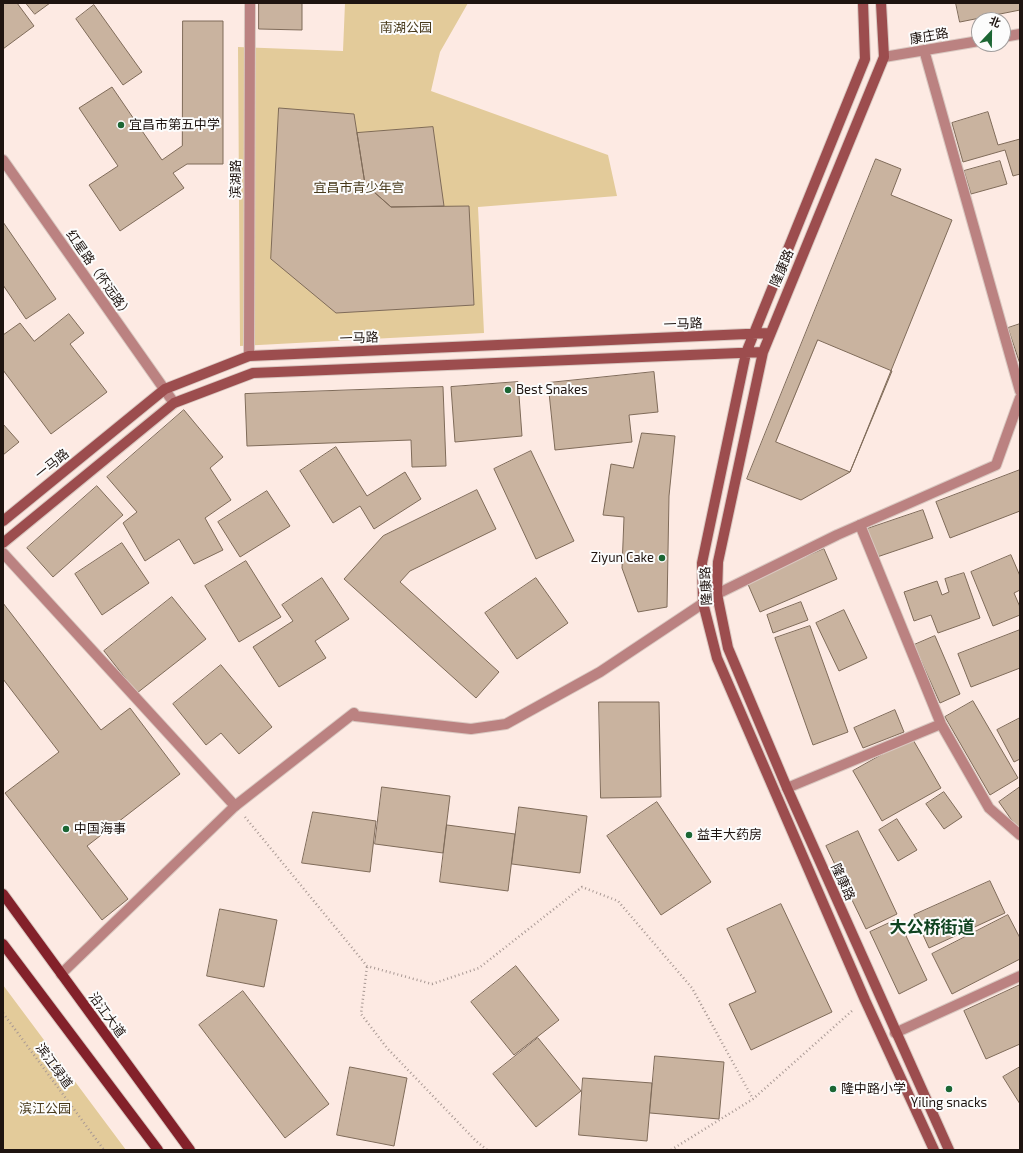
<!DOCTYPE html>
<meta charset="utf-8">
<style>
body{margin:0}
#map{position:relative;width:1023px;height:1153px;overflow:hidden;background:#fdeae3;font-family:"Exo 2","Noto Sans SC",sans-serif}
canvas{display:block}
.frame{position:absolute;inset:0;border:4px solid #1e1410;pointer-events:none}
.north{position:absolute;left:971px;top:12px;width:40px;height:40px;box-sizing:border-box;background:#fcfcfc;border:1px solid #a39f9e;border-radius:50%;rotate:22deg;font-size:11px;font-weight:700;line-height:16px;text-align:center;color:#1e1410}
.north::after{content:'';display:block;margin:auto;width:14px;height:18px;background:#1c6634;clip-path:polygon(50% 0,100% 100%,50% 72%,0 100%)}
</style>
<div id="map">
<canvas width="1023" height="1153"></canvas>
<div class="frame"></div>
<div class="north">北</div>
</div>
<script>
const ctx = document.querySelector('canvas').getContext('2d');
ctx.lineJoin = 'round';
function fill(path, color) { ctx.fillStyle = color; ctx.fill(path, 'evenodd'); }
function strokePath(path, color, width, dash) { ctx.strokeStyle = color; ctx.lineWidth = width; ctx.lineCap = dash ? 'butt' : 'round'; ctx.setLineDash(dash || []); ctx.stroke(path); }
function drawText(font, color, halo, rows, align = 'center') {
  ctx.font = font + ' "Exo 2","Noto Sans SC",sans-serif'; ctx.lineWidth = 4; ctx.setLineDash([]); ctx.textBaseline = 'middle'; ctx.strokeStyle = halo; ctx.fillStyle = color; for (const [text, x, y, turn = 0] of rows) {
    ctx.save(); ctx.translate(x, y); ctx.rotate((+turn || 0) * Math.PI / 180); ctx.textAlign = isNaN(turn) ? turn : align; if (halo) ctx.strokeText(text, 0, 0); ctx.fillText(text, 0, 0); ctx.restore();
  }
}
const green = new Path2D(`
 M345,3H468L440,52L431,91L608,155L617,196L478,207L484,333L240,346L238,47L343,51Z
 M3,985L126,1150H3Z`);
const building = new Path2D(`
 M3,3H17L34,26L3,49Z
 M26,3H50L35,14Z
 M259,3H302V30L259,29Z
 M956,3H1020V10L960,22Z
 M94,5L142,72L123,85L76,19Z
 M183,21H223V164H187L173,173L184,188L120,231L89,185L118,166L79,108L112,87L162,160L182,146Z
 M279,108L354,114L365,184L391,207L469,206L474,305L336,313L271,259Z
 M988,112L998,145L1020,139V174L1013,176L1005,150L963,162L952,123Z
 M433,127L444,206L391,207L365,184L357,133Z
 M876,159L901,169L891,195L952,220L850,472L801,500L747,479Z
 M1000,161L1007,184L971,194L964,171Z
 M3,222L56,299L26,319L3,285Z
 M69,314L84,333L70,344L107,392L51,434L3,370V335L20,323L34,341Z
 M1020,324V364L1008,328Z
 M818,340L892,371L850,472L776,442Z
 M654,372L658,412L629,415L632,442L555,450L548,383Z
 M518,382L522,436L455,442L451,387Z
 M443,387L446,466L412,467L411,440L247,446L245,394Z
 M184,410L223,457L210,468L231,500L205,518L223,550L194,564L179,539L145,561L123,523L137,512L107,477Z
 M3,424L19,442L3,455Z
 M642,433L675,436L669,496L667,607L638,612L622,568L624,517L603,515L611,464L633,468Z
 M336,447L367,496L405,472L421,499L374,529L360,506L333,523L300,471Z
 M531,451L574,541L536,559L494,469Z
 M1020,470V511L950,538L936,502Z
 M97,486L123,515L53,577L27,548Z
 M477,490L496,529L410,571L400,582L499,672L476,698L344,579L383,536Z
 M267,491L290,526L240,557L218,522Z
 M923,510L933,538L877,557L867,529Z
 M122,543L149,583L102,615L75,574Z
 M824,549L837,579L760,612L747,582Z
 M1011,555L1020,576V590L1014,593L1020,607V615L993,626L971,572Z
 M246,561L281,617L239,642L205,586Z
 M964,573L980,618L938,633L931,615L914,621L904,592L937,581L942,595L949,592L945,579Z
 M322,578L349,619L315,641L326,658L279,687L253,647L293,621L282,605Z
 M536,578L568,623L517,659L485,613Z
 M172,597L206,639L137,693L104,651Z
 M801,602L808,620L773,633L767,615Z
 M3,603L101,730L130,708L180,774L87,846L128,899L102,920L5,793L59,752L3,679Z
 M844,610L867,658L839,671L816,623Z
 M810,626L848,732L813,745L775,638Z
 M1020,630V668L971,687L958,654Z
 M935,636L960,694L940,703L914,645Z
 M221,665L272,727L239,754L221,733L206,745L173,704Z
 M973,701L1018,778L990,795L945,717Z
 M599,702H659L661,797L601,798Z
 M895,710L904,732L863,748L854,728Z
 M1020,718V759L1014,762L997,730Z
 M912,738L941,788L882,821L853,771Z
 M382,787L450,796L443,853L375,844Z
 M1020,787V832L999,802Z
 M944,792L962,817L944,829L926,804Z
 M657,802L711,882L661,915L607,836Z
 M519,807L587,816L580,873L512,864Z
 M313,812L376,821L370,872L302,863Z
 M897,819L917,850L898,861L879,830Z
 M447,825L515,834L508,891L440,882Z
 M858,831L897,914L866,929L826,846Z
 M990,881L1005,913L929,948L914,915Z
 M781,904L832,1012L751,1050L729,1004L756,992L727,929Z
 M220,909L277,920L264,987L207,976Z
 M1008,915L1020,938V959L952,994L932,954Z
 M898,919L927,980L899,994L870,932Z
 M516,966L559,1020L514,1055L471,1002Z
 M1020,985V1044L986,1059L964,1011Z
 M243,991L329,1104L285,1138L199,1025Z
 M538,1038L581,1091L536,1127L493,1074Z
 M655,1056L724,1062L719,1119L650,1113Z
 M350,1067L407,1078L394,1146L337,1135Z
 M1020,1067V1104L1003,1077Z
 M583,1078L652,1083L647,1141L579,1135Z`);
const path = new Path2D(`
 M245,817L367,966L432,984L479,968L582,887L618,901L692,988L753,1099
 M367,967L361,1014L387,1048L475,1140L487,1150
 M3,1013L104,1150
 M671,1150L753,1099L853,1010`);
const service = new Path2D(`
 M860,525L941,724L989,808L1020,835
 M3,553L235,806
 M787,788L941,724
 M895,1033L1020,976`);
const minor = new Path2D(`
 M1003,37L1020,34
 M924,50L1020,391
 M884,57L979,41
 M249,356L250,3
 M61,974L235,806L354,713L355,716L471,729L506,724L600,672L717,594L837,535L996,465L1020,398`);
const tertiary = new Path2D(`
 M3,160L174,403`);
const secondary = new Path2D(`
 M863,3L865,59L746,353L702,563L703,603L717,658L865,1000L934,1150
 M881,3L884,57L763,352L718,562L717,594L728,648L787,788L949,1150
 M3,521L165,389L249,356L769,333
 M3,543L174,403L253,373L763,352`);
const primary = new Path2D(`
 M3,894L190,1150
 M3,944L158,1150`);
const markers = [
 [121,125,4,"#1c6634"],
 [508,390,4,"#1c6634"],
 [662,558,4,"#1c6634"],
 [66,829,4,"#1c6634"],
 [689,835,4,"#1c6634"],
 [833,1089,4,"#1c6634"],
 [949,1089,4,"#1c6634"]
];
const parkNames = [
 ["南湖公园",406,28],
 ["宜昌市青少年宫",359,188],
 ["滨江公园",45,1109]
];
const streetNames = [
 ["康庄路",929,36,-10],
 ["滨湖路",236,179,-90],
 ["隆康路",782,268,-67],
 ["红星路（怀远路）",99,274,55],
 ["一马路",683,324,-2],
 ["一马路",359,338,-2],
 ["一马路",52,464,-39],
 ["隆康路",706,586,-93],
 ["隆康路",843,882,66],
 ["沿江大道",107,1015,54],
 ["滨江绿道",54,1066,54]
];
const poiNames = [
 ["宜昌市第五中学",129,125],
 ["Best Snakes",516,390],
 ["Ziyun Cake",654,558,"right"],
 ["中国海事",74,829],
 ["益丰大药房",697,835],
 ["隆中路小学",841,1089],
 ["Yiling snacks",949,1103,"center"]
];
const districtNames = [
 ["大公桥街道",932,927]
];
fill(green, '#e3cb9a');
fill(building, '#c9b39f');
strokePath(building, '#7f6b59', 1);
strokePath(service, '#d9c8c1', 12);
strokePath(minor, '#d9c8c1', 12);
strokePath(tertiary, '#d9c8c1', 12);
strokePath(secondary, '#d9c8c1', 12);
strokePath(primary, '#d9c8c1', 12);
strokePath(path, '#a89893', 2.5, [1, 3]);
strokePath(service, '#bb8281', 10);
strokePath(minor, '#bb8281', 10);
strokePath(tertiary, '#bb8281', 10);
strokePath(secondary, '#9c4d4e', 10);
strokePath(primary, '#83212a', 10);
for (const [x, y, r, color] of markers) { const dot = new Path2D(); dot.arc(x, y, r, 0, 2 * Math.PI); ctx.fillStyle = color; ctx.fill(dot); strokePath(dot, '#fcfcfc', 1.5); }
drawText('13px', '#47391a', '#fcfcfc', parkNames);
drawText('13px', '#1e1410', '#fcfcfc', streetNames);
drawText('13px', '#1e1410', '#fcfcfc', poiNames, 'left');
drawText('bold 17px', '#104320', '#fcfcfc', districtNames);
</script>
